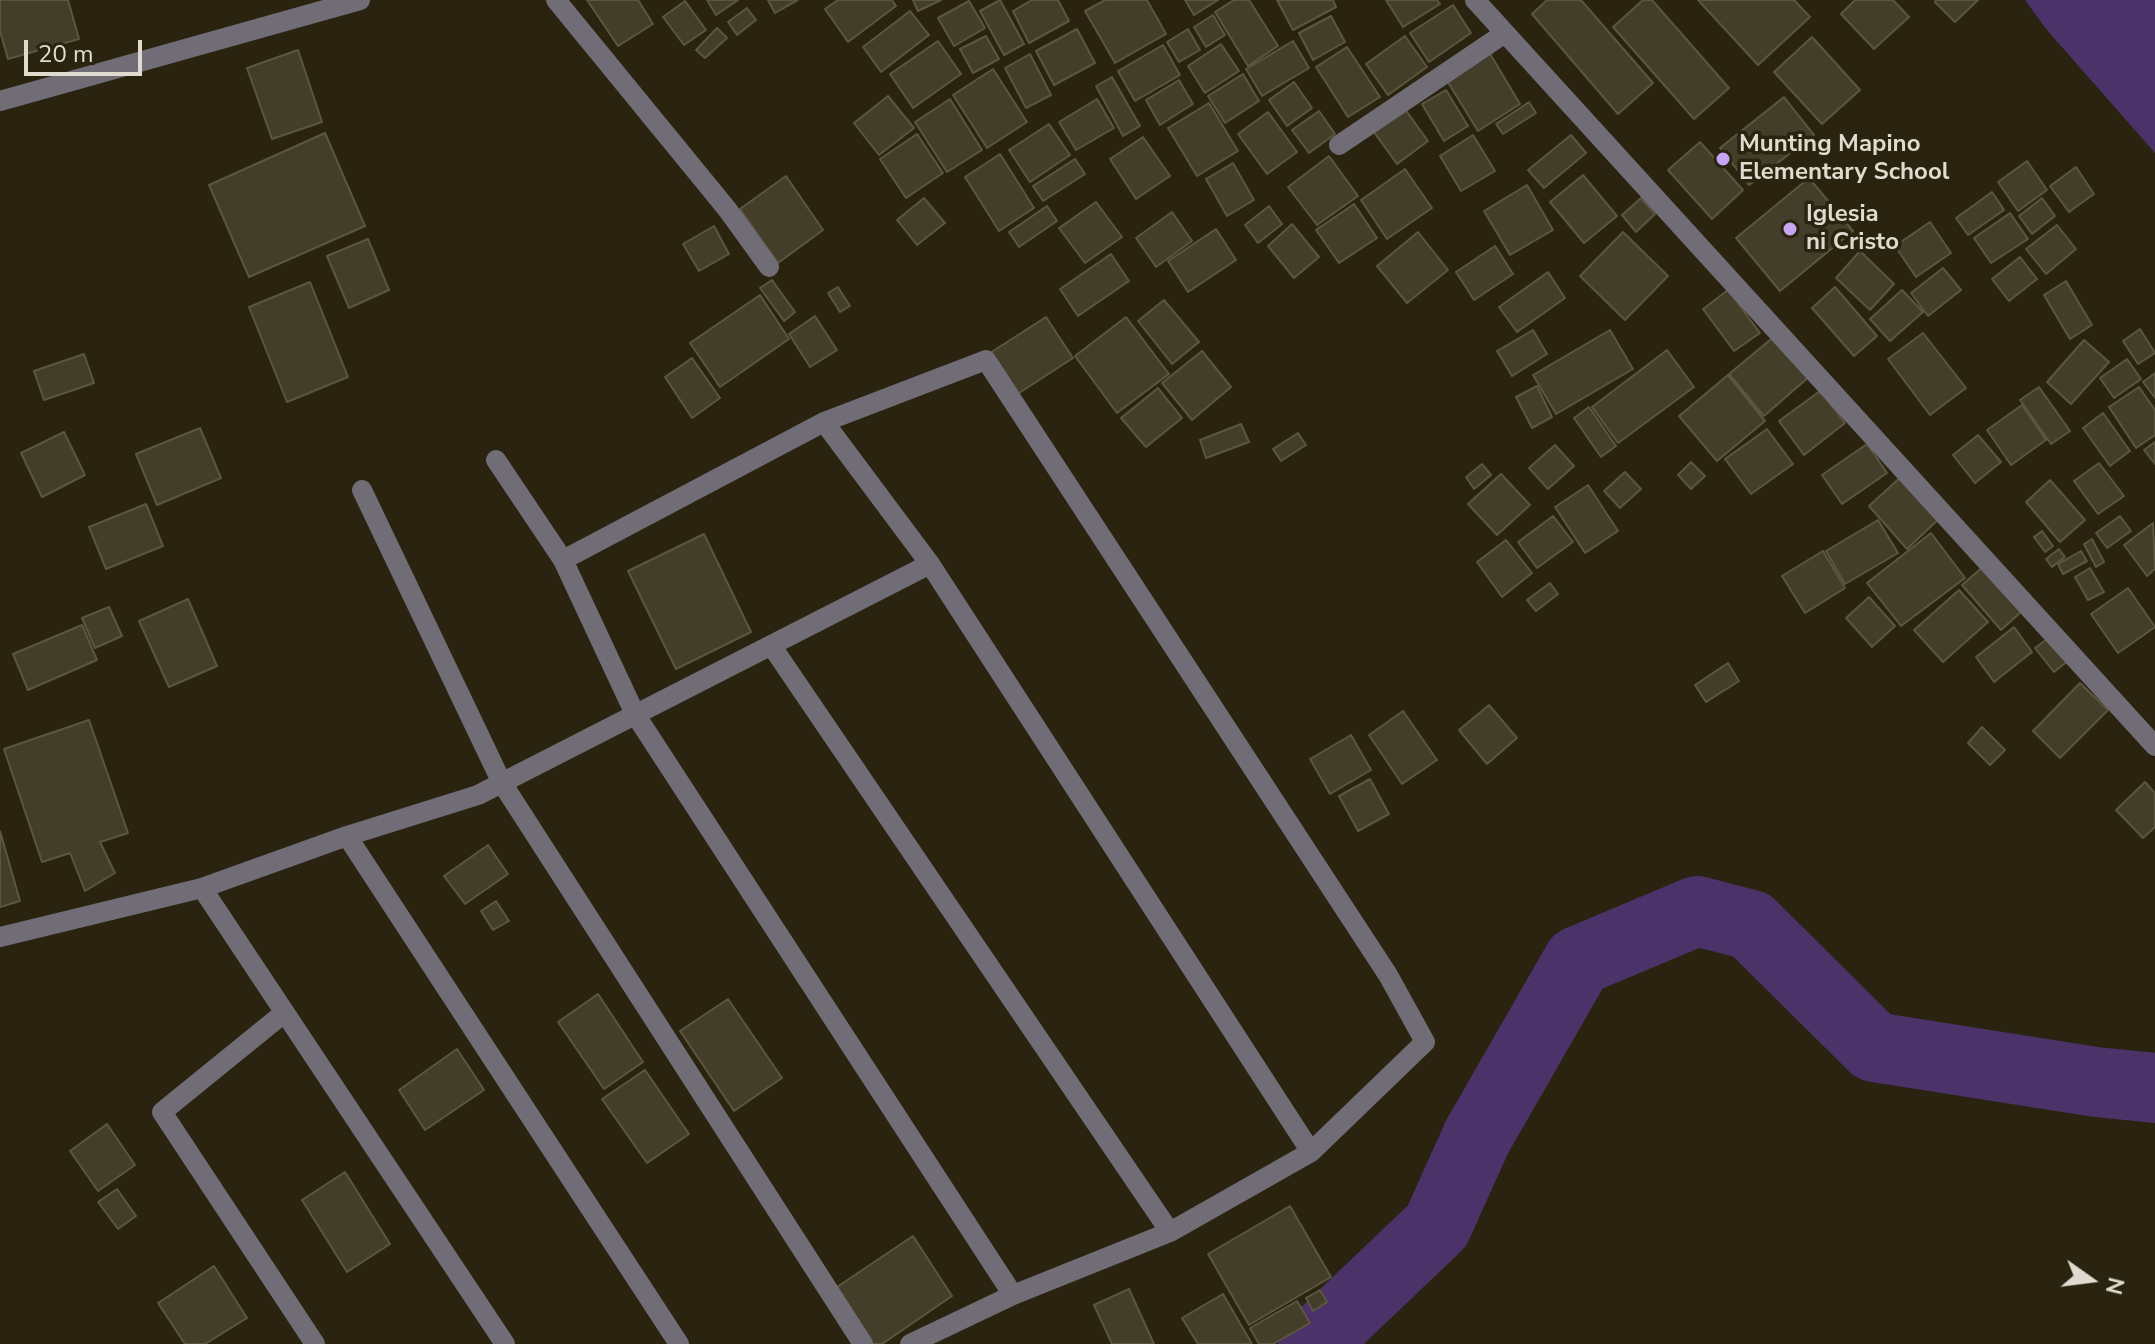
<!DOCTYPE html>
<style>
body{margin:0}
#map{position:relative;width:2155px;height:1344px;overflow:hidden;background:#292310;font-family:"Nunito Sans",sans-serif}
canvas{display:block}
.north{position:absolute;left:2051px;top:1240px;width:80px;height:80px;-webkit-text-stroke:6px #292310;paint-order:stroke;rotate:104deg;font-size:22px;font-weight:700;line-height:32px;text-align:center;color:#dfdccf}
.north::after{content:'';display:block;margin:auto;width:28px;height:36px;background:#dfdccf;clip-path:polygon(50% 0,100% 100%,50% 72%,0 100%)}
.scale{position:absolute;left:24px;top:40px;width:118px;height:36px;box-sizing:border-box;border:4px solid #dfdccf;border-top:0;padding-left:10px;font-size:24px;line-height:28px;white-space:nowrap;color:#dfdccf;-webkit-text-stroke:6px #292310;paint-order:stroke}
</style>
<div id="map">
<canvas width="2155" height="1344"></canvas>
<div class="north">N</div>
<div class="scale">20 m</div>
</div>
<script>
const ctx = document.querySelector('canvas').getContext('2d');
ctx.lineJoin = 'round';
function fill(path, color) { ctx.fillStyle = color; ctx.fill(path, 'evenodd'); }
function strokePath(path, color, width, dash) { ctx.strokeStyle = color; ctx.lineWidth = width; ctx.lineCap = dash ? 'butt' : 'round'; ctx.setLineDash(dash || []); ctx.stroke(path); }
function drawText(font, color, halo, rows, align = 'center') {
  ctx.font = font + ' "Nunito Sans",sans-serif'; ctx.lineWidth = 7; ctx.setLineDash([]); ctx.textBaseline = 'middle'; ctx.strokeStyle = halo; ctx.fillStyle = color; for (const [text, x, y, turn = 0] of rows) {
    ctx.save(); ctx.translate(x, y); ctx.rotate((+turn || 0) * Math.PI / 180); ctx.textAlign = isNaN(turn) ? turn : align; if (halo) ctx.strokeText(text, 0, 0); ctx.fillText(text, 0, 0); ctx.restore();
  }
}
const water = new Path2D(`
 M2025,0H2155V153L2046,29Z`);
const river = new Path2D(`
 M1313,1344L1437,1226L1477,1137L1578,961L1697,911L1751,925L1874,1047L2096,1082L2155,1088`);
const building = new Path2D(`
 M0,0H68L79,39L8,59L0,31Z
 M587,0H638L653,24L618,46Z
 M707,0H738L716,15Z
 M768,0H798L775,13Z
 M838,0H892L896,6L848,42L825,9Z
 M913,0H941L918,11Z
 M1000,0L1024,44L1004,55L980,11Z
 M1032,0H1058L1069,21L1029,43L1013,11Z
 M1105,0H1147L1166,34L1115,63L1085,11Z
 M1185,0H1218L1194,15Z
 M1234,0H1249L1278,46L1248,66L1215,12Z
 M1277,0H1333L1336,7L1293,30Z
 M1386,0H1437L1440,4L1403,27Z
 M1547,0H1581L1653,83L1618,114L1532,14Z
 M1643,0H1652L1729,88L1694,119L1613,27Z
 M1698,0H1794L1810,17L1758,65Z
 M1855,0H1893L1909,17L1874,49L1841,14Z
 M1936,0H1978L1955,22L1935,2Z
 M685,1L706,30L684,45L663,17Z
 M969,1L985,28L954,46L938,18Z
 M1453,5L1471,33L1429,62L1410,33Z
 M747,8L756,20L737,35L728,22Z
 M910,11L929,35L881,72L863,47Z
 M1213,15L1225,35L1206,47L1194,27Z
 M1331,16L1345,42L1313,60L1299,33Z
 M717,28L727,38L705,58L696,50Z
 M1077,29L1095,63L1054,85L1036,51Z
 M1188,29L1200,50L1179,62L1167,42Z
 M986,36L999,59L973,73L960,49Z
 M1405,36L1427,67L1388,95L1366,64Z
 M1812,37L1860,90L1822,124L1774,72Z
 M938,41L961,74L913,108L890,74Z
 M1293,41L1309,68L1262,96L1246,69Z
 M1221,44L1239,71L1205,93L1188,66Z
 M1163,45L1180,75L1135,101L1118,71Z
 M1347,47L1380,97L1348,117L1316,67Z
 M298,50L322,122L272,139L247,68Z
 M1489,52L1520,104L1478,131L1446,79Z
 M1030,54L1051,95L1026,108L1005,68Z
 M993,69L1027,122L987,148L953,95Z
 M1243,74L1259,101L1225,123L1208,96Z
 M1112,77L1140,126L1123,136L1096,86Z
 M1179,80L1193,104L1160,125L1146,100Z
 M1294,82L1312,108L1287,126L1269,100Z
 M1446,90L1468,126L1444,141L1422,104Z
 M888,96L914,128L879,155L854,123Z
 M1784,97L1814,135L1749,185L1720,148Z
 M950,99L982,150L947,172L915,122Z
 M1097,99L1114,128L1076,150L1059,122Z
 M1529,102L1536,113L1503,134L1496,124Z
 M1209,103L1238,151L1197,176L1168,128Z
 M1402,105L1428,141L1397,164L1371,128Z
 M1319,111L1335,134L1309,153L1292,130Z
 M1268,112L1297,152L1267,174L1238,134Z
 M1049,124L1070,155L1030,182L1009,150Z
 M325,133L365,226L249,277L209,185Z
 M917,134L943,173L906,198L880,159Z
 M1473,135L1495,171L1461,191L1440,156Z
 M1571,135L1586,153L1544,188L1528,170Z
 M1143,137L1170,176L1136,199L1110,159Z
 M1700,142L1743,190L1712,219L1668,170Z
 M1000,154L1034,208L999,231L965,177Z
 M1329,156L1358,196L1317,225L1288,187Z
 M1075,159L1085,174L1043,201L1033,186Z
 M2027,161L2047,190L2018,211L1998,182Z
 M1233,163L1254,200L1227,216L1206,179Z
 M2076,167L2094,194L2069,212L2050,186Z
 M1405,169L1432,208L1387,239L1361,200Z
 M1583,175L1617,216L1584,243L1550,202Z
 M786,176L823,230L778,263L740,209Z
 M1809,178L1853,231L1780,291L1736,238Z
 M1527,185L1553,230L1510,255L1484,211Z
 M1992,192L2004,210L1968,235L1956,218Z
 M924,198L945,223L917,245L897,220Z
 M1641,198L1655,214L1636,232L1622,215Z
 M2042,198L2055,216L2032,234L2019,216Z
 M1096,202L1122,237L1085,263L1059,228Z
 M1354,204L1377,238L1339,263L1316,230Z
 M1047,206L1057,221L1019,247L1009,232Z
 M1269,206L1282,224L1258,243L1245,225Z
 M1172,212L1192,241L1156,267L1136,238Z
 M2010,213L2028,239L1991,263L1974,238Z
 M1930,222L1951,253L1916,277L1895,246Z
 M1292,224L1319,257L1294,278L1268,246Z
 M2057,225L2076,249L2046,274L2026,249Z
 M714,226L729,254L699,271L683,244Z
 M1216,229L1236,260L1188,292L1168,261Z
 M1418,232L1448,270L1407,303L1377,266Z
 M1623,232L1668,276L1625,320L1580,276Z
 M368,239L389,290L349,308L327,256Z
 M1495,246L1513,274L1474,300L1456,272Z
 M1860,251L1894,284L1870,310L1836,278Z
 M1111,254L1129,281L1078,316L1060,289Z
 M2020,257L2037,279L2009,301L1992,279Z
 M1943,268L1961,290L1928,316L1911,293Z
 M1548,272L1565,298L1517,332L1499,307Z
 M772,280L795,312L784,321L760,288Z
 M2066,281L2092,325L2070,339L2044,295Z
 M310,282L348,377L287,402L249,307Z
 M838,287L850,306L840,312L828,293Z
 M1835,287L1877,336L1854,356L1812,308Z
 M1728,290L1760,333L1734,351L1703,309Z
 M1902,290L1923,312L1890,341L1870,319Z
 M760,295L789,339L720,387L690,343Z
 M1164,300L1199,342L1172,364L1138,321Z
 M815,316L837,350L810,367L789,334Z
 M1046,317L1073,358L1016,395L990,353Z
 M1126,317L1169,374L1117,413L1075,356Z
 M2140,329L2155,353L2138,364L2123,341Z
 M1533,330L1547,354L1512,376L1497,351Z
 M1610,330L1633,369L1556,414L1533,375Z
 M1923,333L1966,388L1930,415L1888,359Z
 M1776,335L1810,376L1764,416L1729,374Z
 M2084,340L2109,362L2071,404L2047,382Z
 M1667,350L1694,387L1618,443L1592,407Z
 M1202,351L1231,387L1192,420L1162,383Z
 M84,354L94,383L44,400L34,371Z
 M692,358L720,398L692,418L665,377Z
 M2127,359L2141,379L2114,398L2100,378Z
 M2155,373V398L2143,382Z
 M1728,375L1765,421L1717,461L1679,416Z
 M1537,386L1552,417L1532,428L1516,397Z
 M2039,387L2070,431L2051,444L2020,400Z
 M2139,387L2155,410V435L2136,448L2109,407Z
 M1158,388L1182,418L1146,447L1121,418Z
 M1820,391L1845,423L1804,455L1779,421Z
 M2022,405L2046,440L2011,465L1987,430Z
 M1589,407L1616,446L1601,457L1574,418Z
 M2103,413L2130,451L2110,466L2083,428Z
 M1241,424L1249,442L1206,458L1200,440Z
 M200,428L221,478L157,505L136,454Z
 M1767,429L1793,464L1751,494L1725,459Z
 M64,432L85,475L42,497L21,453Z
 M1298,433L1306,445L1281,461L1273,449Z
 M1978,435L2001,462L1975,483L1953,455Z
 M2155,442V464L2144,450Z
 M1867,444L1887,473L1842,504L1822,475Z
 M1555,445L1574,466L1548,489L1529,468Z
 M1691,462L1705,476L1691,489L1678,475Z
 M2099,463L2124,496L2098,514L2074,481Z
 M1482,464L1491,475L1474,489L1466,477Z
 M1625,472L1641,489L1620,508L1604,491Z
 M1501,474L1530,505L1497,535L1468,504Z
 M1904,474L1942,516L1907,549L1869,506Z
 M2050,480L2085,520L2060,542L2026,502Z
 M1588,485L1618,531L1585,553L1555,507Z
 M146,504L163,546L106,569L89,527Z
 M1553,516L1573,542L1537,568L1518,542Z
 M2120,516L2131,531L2107,548L2096,533Z
 M1878,520L1898,553L1845,584L1826,551Z
 M2153,523L2155,569L2147,576L2124,545Z
 M2042,531L2053,546L2045,552L2034,537Z
 M1931,533L1965,578L1901,626L1867,583Z
 M704,534L751,632L676,669L628,571Z
 M2092,539L2104,562L2096,567L2084,544Z
 M1506,540L1532,573L1502,597L1477,562Z
 M2059,549L2065,557L2052,567L2046,559Z
 M1823,551L1845,588L1805,613L1782,576Z
 M2081,551L2087,561L2063,574L2058,564Z
 M1993,558L2031,603L2001,630L1962,585Z
 M2090,568L2104,592L2088,600L2075,577Z
 M1550,583L1558,594L1536,611L1527,600Z
 M2128,588L2155,627L2118,653L2091,614Z
 M1959,590L1988,622L1943,662L1914,630Z
 M1869,597L1895,626L1872,647L1846,618Z
 M188,599L217,666L169,687L139,621Z
 M109,607L122,636L95,648L82,618Z
 M82,625L97,660L28,690L13,654Z
 M2014,627L2032,652L1994,682L1976,657Z
 M2050,637L2069,660L2054,672L2035,648Z
 M1728,663L1739,681L1706,702L1695,685Z
 M2080,683L2108,710L2060,758L2033,731Z
 M1489,705L1517,738L1487,764L1459,730Z
 M1403,711L1437,760L1402,784L1369,735Z
 M89,720L128,833L100,842L115,873L85,891L70,853L42,862L4,749Z
 M1982,727L2005,750L1990,765L1968,743Z
 M1351,735L1371,770L1330,794L1310,759Z
 M1370,779L1389,814L1358,831L1339,796Z
 M2145,782L2155,793V827L2143,838L2116,810Z
 M0,831L20,901L0,907Z
 M488,845L508,874L465,904L444,876Z
 M496,901L509,921L493,930L481,911Z
 M598,994L643,1062L604,1089L558,1022Z
 M728,999L782,1078L734,1111L680,1031Z
 M457,1049L484,1090L425,1130L399,1090Z
 M645,1070L689,1134L647,1163L602,1099Z
 M107,1124L135,1165L98,1191L70,1151Z
 M345,1172L390,1244L347,1272L302,1200Z
 M117,1189L136,1216L118,1229L98,1202Z
 M1290,1206L1331,1277L1249,1325L1208,1254Z
 M913,1236L952,1296L882,1344H871L834,1289Z
 M214,1266L247,1318L205,1344H185L158,1303Z
 M1129,1289L1154,1344H1112L1094,1305Z
 M1320,1290L1327,1302L1313,1311L1306,1298Z
 M1223,1294L1252,1344H1198L1182,1318Z
 M1297,1301L1310,1323L1273,1344H1259L1250,1328Z`);
const minor = new Path2D(`
 M556,0L727,209L769,267
 M1475,0L2155,746
 M0,101L360,0
 M1339,145L1505,33
 M824,422L930,564L1311,1152
 M496,460L563,560L635,714L1013,1295
 M362,490L502,783L863,1344
 M563,560L824,422L986,360L1388,975L1425,1042L1311,1152L1170,1232L1013,1295L910,1344
 M771,645L1170,1232
 M347,836L679,1344
 M202,888L505,1344
 M0,937L202,888L347,836L478,795L930,564
 M284,1013L162,1112L315,1344`);
const markers = [
 [1723,159,8,"#c6a6f0"],
 [1790,229,8,"#c6a6f0"]
];
const poiNames = [
 ["Munting Mapino",1739,145],
 ["Elementary School",1739,173],
 ["Iglesia",1806,215],
 ["ni Cristo",1806,243]
];
fill(water, '#4b3269');
strokePath(river, '#4b3269', 70);
fill(building, '#433e29');
strokePath(building, '#5c5640', 2);
strokePath(minor, '#716d76', 20);
for (const [x, y, r, color] of markers) { const dot = new Path2D(); dot.arc(x, y, r, 0, 2 * Math.PI); ctx.fillStyle = color; ctx.fill(dot); strokePath(dot, '#292310', 3); }
drawText('bold 24px', '#dfdccf', '#292310', poiNames, 'left');
</script>
